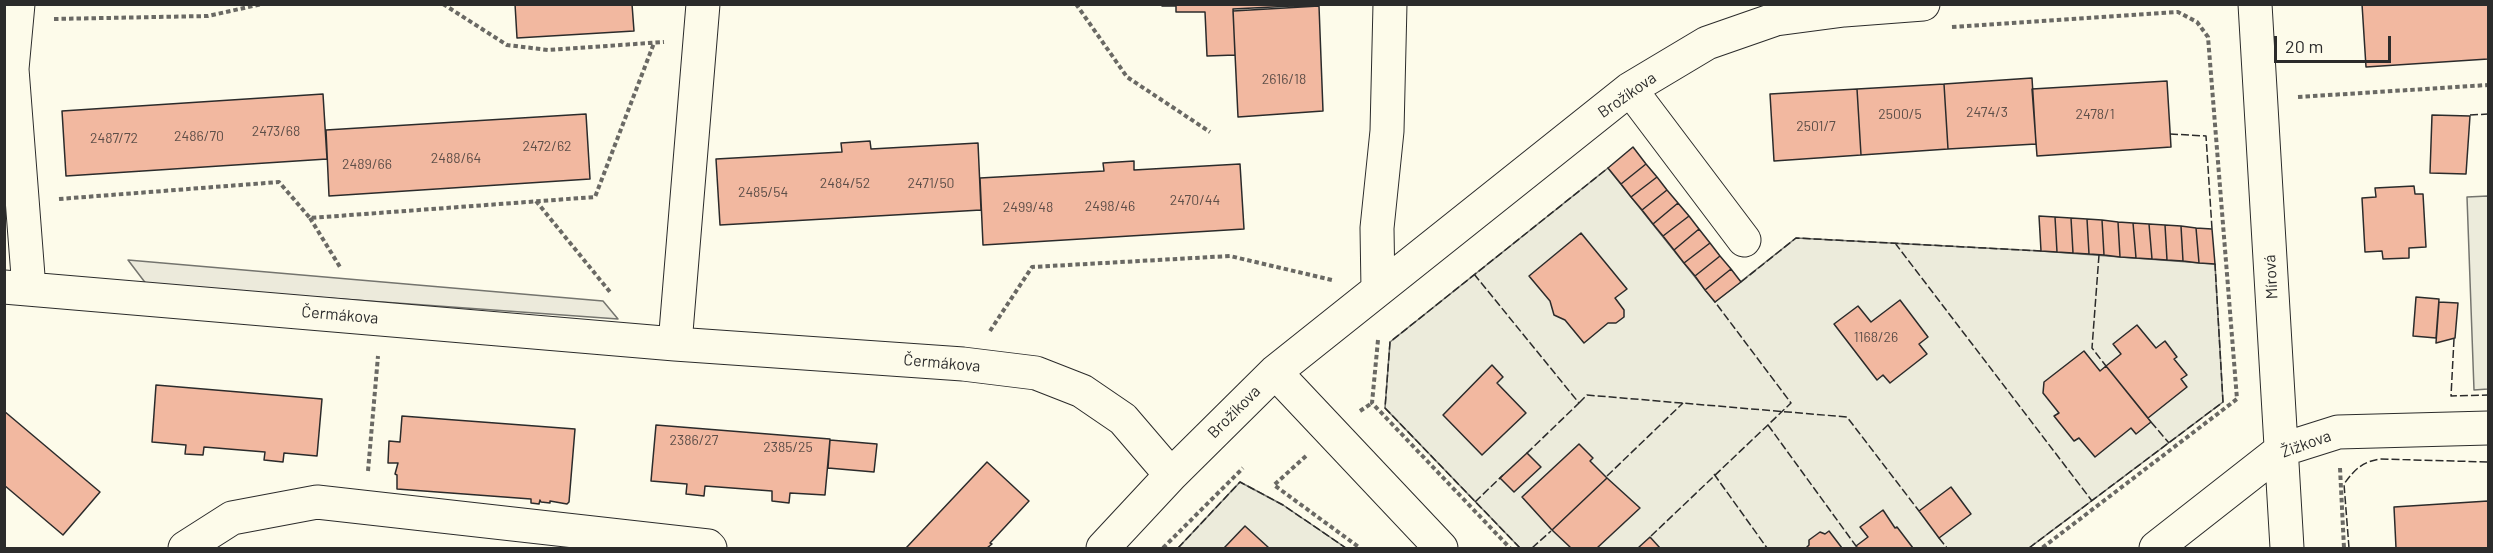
<!DOCTYPE html>
<meta charset="utf-8">
<style>
body{margin:0}
#map{position:relative;width:2493px;height:553px;overflow:hidden;background:#fdfbea;font-family:Barlow,sans-serif}
canvas{display:block}
.frame{position:absolute;inset:0;border:6px solid #2b2b2b;pointer-events:none}
.scale{position:absolute;left:2274px;top:36px;width:117px;height:27px;box-sizing:border-box;border:3px solid #2b2b2b;border-top:0;padding-left:8px;font-size:18px;line-height:21px;white-space:nowrap;color:#2b2b2b;-webkit-text-stroke:4px #fdfbea;paint-order:stroke}
</style>
<div id="map">
<canvas width="2493" height="553"></canvas>
<div class="frame"></div>
<div class="scale">20 m</div>
</div>
<script>
const ctx = document.querySelector('canvas').getContext('2d');
ctx.lineJoin = 'round';
function fill(path, color) { ctx.fillStyle = color; ctx.fill(path, 'evenodd'); }
function strokePath(path, color, width, dash) { ctx.strokeStyle = color; ctx.lineWidth = width; ctx.lineCap = dash ? 'butt' : 'round'; ctx.setLineDash(dash || []); ctx.stroke(path); }
function drawText(font, color, halo, rows, align = 'center') {
  ctx.font = font + ' Barlow,sans-serif'; ctx.lineWidth = 4.5; ctx.setLineDash([]); ctx.textBaseline = 'middle'; ctx.strokeStyle = halo; ctx.fillStyle = color; for (const [text, x, y, turn = 0] of rows) {
    ctx.save(); ctx.translate(x, y); ctx.rotate((+turn || 0) * Math.PI / 180); ctx.textAlign = isNaN(turn) ? turn : align; if (halo) ctx.strokeText(text, 0, 0); ctx.fillText(text, 0, 0); ctx.restore();
  }
}
const green = new Path2D(`
 M1608,168L1715,302L1796,238L2041,251L2215,264L2223,402L2029,548H1520L1385,408L1390,342Z
 M2488,196V389L2474,390L2467,197Z
 M1240,482L1283,505L1346,548H1178Z`);
const parking = new Path2D(`
 M128,260L603,301L618,319L147,285Z`);
const building = new Path2D(`
 M515,4H632L634,31L517,38Z
 M1162,4H1312V5L1233,9L1235,55L1207,56L1205,12H1176V6H1162Z
 M2362,4H2488V59L2366,67Z
 M1319,6L1323,111L1238,117L1233,11Z
 M2032,78L2036,144L1948,149L1944,84Z
 M2167,81L2171,147L2037,156L2032,89Z
 M1944,84L1948,149L1861,155L1857,89Z
 M1857,89L1861,155L1774,161L1770,94Z
 M323,94L327,159L66,176L62,111Z
 M586,114L590,179L329,196L326,130Z
 M2432,115L2470,116L2466,174L2430,173Z
 M870,141L871,149L978,143L981,210L720,225L716,159L842,152L841,143Z
 M1633,147L1646,164L1621,184L1608,168Z
 M1134,161V170L1240,164L1244,229L983,245L980,178L1104,171L1103,163Z
 M1646,164L1657,177L1631,197L1621,184Z
 M1657,177L1667,190L1642,210L1631,197Z
 M2414,186L2415,194H2423L2426,247L2409,248V258L2383,259L2382,251L2365,252L2362,198L2376,197L2375,188Z
 M1667,190L1678,203L1653,224L1642,210Z
 M1678,203L1689,216L1663,236L1653,224Z
 M1689,216L1699,229L1674,250L1663,236Z
 M2039,216L2055,217L2057,252L2041,251Z
 M2055,217L2071,218L2073,253L2057,252Z
 M2071,218L2087,219L2089,254L2073,253Z
 M2087,219L2102,220L2104,255L2089,254Z
 M2102,220L2118,222L2120,257L2104,255Z
 M2118,222L2133,223L2136,258L2120,257Z
 M2133,223L2149,224L2152,259L2136,258Z
 M2149,224L2165,225L2167,260L2152,259Z
 M2165,225L2181,226L2183,261L2167,260Z
 M2181,226L2196,228L2199,263L2183,261Z
 M2196,228L2212,229L2215,264L2199,263Z
 M1699,229L1710,243L1684,263L1674,250Z
 M1581,233L1627,289L1615,298L1624,310V317L1616,323H1608L1584,343L1565,320L1554,315L1550,301L1529,276Z
 M1710,243L1720,256L1695,276L1684,263Z
 M1720,256L1731,269L1705,290L1695,276Z
 M1731,269L1741,282L1715,302L1705,290Z
 M2416,297L2439,299L2436,338L2413,336Z
 M1900,300L1928,337L1919,344L1927,354L1890,383L1883,375L1877,380L1834,324L1858,306L1871,322Z
 M2439,302L2458,303L2455,338L2436,343Z
 M2137,325L2156,348L2165,341L2177,357L2174,359L2187,375L2181,379L2187,387L2148,418L2106,366L2121,354L2113,344Z
 M2084,351L2100,371L2106,366L2151,422L2136,434L2131,428L2095,457L2079,438L2074,441L2054,416L2059,413L2043,393L2044,382Z
 M1492,365L1503,377L1497,383L1526,413L1482,455L1443,415Z
 M156,385L322,399L317,456L284,453L283,462L264,460L265,452L204,447L203,455L185,454L186,445L152,442Z
 M4,411L100,492L63,535L4,485Z
 M402,416L575,429L569,502L567,504L550,501V503L541,502L540,500L539,504L531,503V499L397,489V475L395,474L398,463H388L389,441L400,442Z
 M656,425L830,439L825,495L790,493L789,503L772,501V491L705,486L704,496L686,494L687,484L651,481Z
 M830,440L877,444L874,472L828,468Z
 M1579,444L1593,458L1590,461L1607,478L1552,530L1522,497Z
 M1527,453L1541,467L1514,492L1500,478Z
 M987,462L1029,501L990,543L992,544L987,548H906Z
 M1607,478L1640,508L1597,548H1571L1552,530Z
 M1951,487L1971,514L1939,538L1919,511Z
 M2488,501V548H2396L2394,507Z
 M1883,510L1895,528L1897,527L1913,548H1858L1856,546L1868,537L1860,527Z
 M1245,526L1269,548H1224Z
 M1829,531L1842,548H1806L1809,545V540L1820,532L1825,534Z
 M1650,537L1660,548H1638Z`);
const path = new Path2D(`
 M443,4L507,45L548,50L664,42
 M1076,4L1127,77L1210,132
 M54,19L208,16L262,4
 M1952,27L2178,12L2197,22L2208,37L2237,399L2042,548
 M2298,97L2488,85
 M59,199L279,182L310,218L595,197L654,43
 M536,201L610,292
 M310,218L340,267
 M990,331L1032,267L1230,256L1332,280
 M1378,340L1372,403L1510,548
 M1360,411L1372,403
 M1306,456L1274,485L1360,548
 M2340,468L2344,548
 M368,471L378,356
 M1163,548L1243,468`);
const minor = new Path2D(`
 M18,4L12,69L29,289
 M2255,4L2287,548
 M1630,89L1744,240
 M4,287L675,344L963,364L1036,373L1082,391L1123,419L1171,475
 M1378,290L1377,228L1387,131L1390,4
 M675,344L703,4
 M1275,372L1441,548
 M185,548L232,518L317,502L708,546L710,548
 M1103,548L1171,475L1275,372L1630,89L1707,43L1776,19L1844,10L1923,4
 M2156,548L2281,450L2338,432L2488,428`);
const fence = new Path2D(`
 M2470,115L2488,114
 M2170,134L2206,136L2212,229
 M1895,243L2092,501
 M2099,255L2092,348L2106,366
 M1474,274L1579,403L1525,455
 M1741,282L1796,238L2041,251
 M2454,339L2451,396L2488,395
 M1579,403L1587,395L1847,417L1919,511
 M2151,422L2169,443
 M1768,425L1856,546
 M1714,474L1767,548
 M1607,476L1683,403
 M1475,502L1503,475
 M1651,536L1791,403L1715,302
 M1939,538L1947,548
 M1178,548L1240,482L1283,505L1346,548
 M1520,548L1385,408L1390,342L1608,168
 M1532,548L1551,531
 M2029,548L2223,402L2215,264
 M2349,548L2344,484C2355,469 2362,462 2380,459L2488,462`);
const numberNames = [
 ["2616/18",1284,79],
 ["2474/3",1987,112],
 ["2500/5",1900,114],
 ["2478/1",2095,114],
 ["2501/7",1816,126],
 ["2473/68",276,131],
 ["2486/70",199,136],
 ["2487/72",114,138],
 ["2472/62",547,146],
 ["2488/64",456,158],
 ["2489/66",367,164],
 ["2484/52",845,183],
 ["2471/50",931,183],
 ["2485/54",763,192],
 ["2470/44",1195,200],
 ["2498/46",1110,206],
 ["2499/48",1028,207],
 ["1168/26",1876,337],
 ["2386/27",694,440],
 ["2385/25",788,447]
];
const streetNames = [
 ["Brožíkova",1627,95,-35],
 ["Mírová",2271,277,-93],
 ["Čermákova",340,315,5],
 ["Čermákova",942,363,5],
 ["Brožíkova",1234,412,-45],
 ["Žižkova",2306,444,-20]
];
fill(green, '#ecebdb');
strokePath(green, '#74746e', 1.5);
fill(parking, '#eceadb');
strokePath(parking, '#74746e', 1.5);
fill(building, '#f2b8a0');
strokePath(building, '#2b2b2b', 1.5);
strokePath(minor, '#2b2b2b', 35);
strokePath(path, '#6a6964', 4, [4.5, 3]);
strokePath(minor, '#fdfbea', 33);
strokePath(fence, '#2b2b2b', 1.5, [8, 3]);
drawText('14px', '#5d4e48', null, numberNames);
drawText('16px', '#2b2b2b', '#fdfbea', streetNames);
</script>
